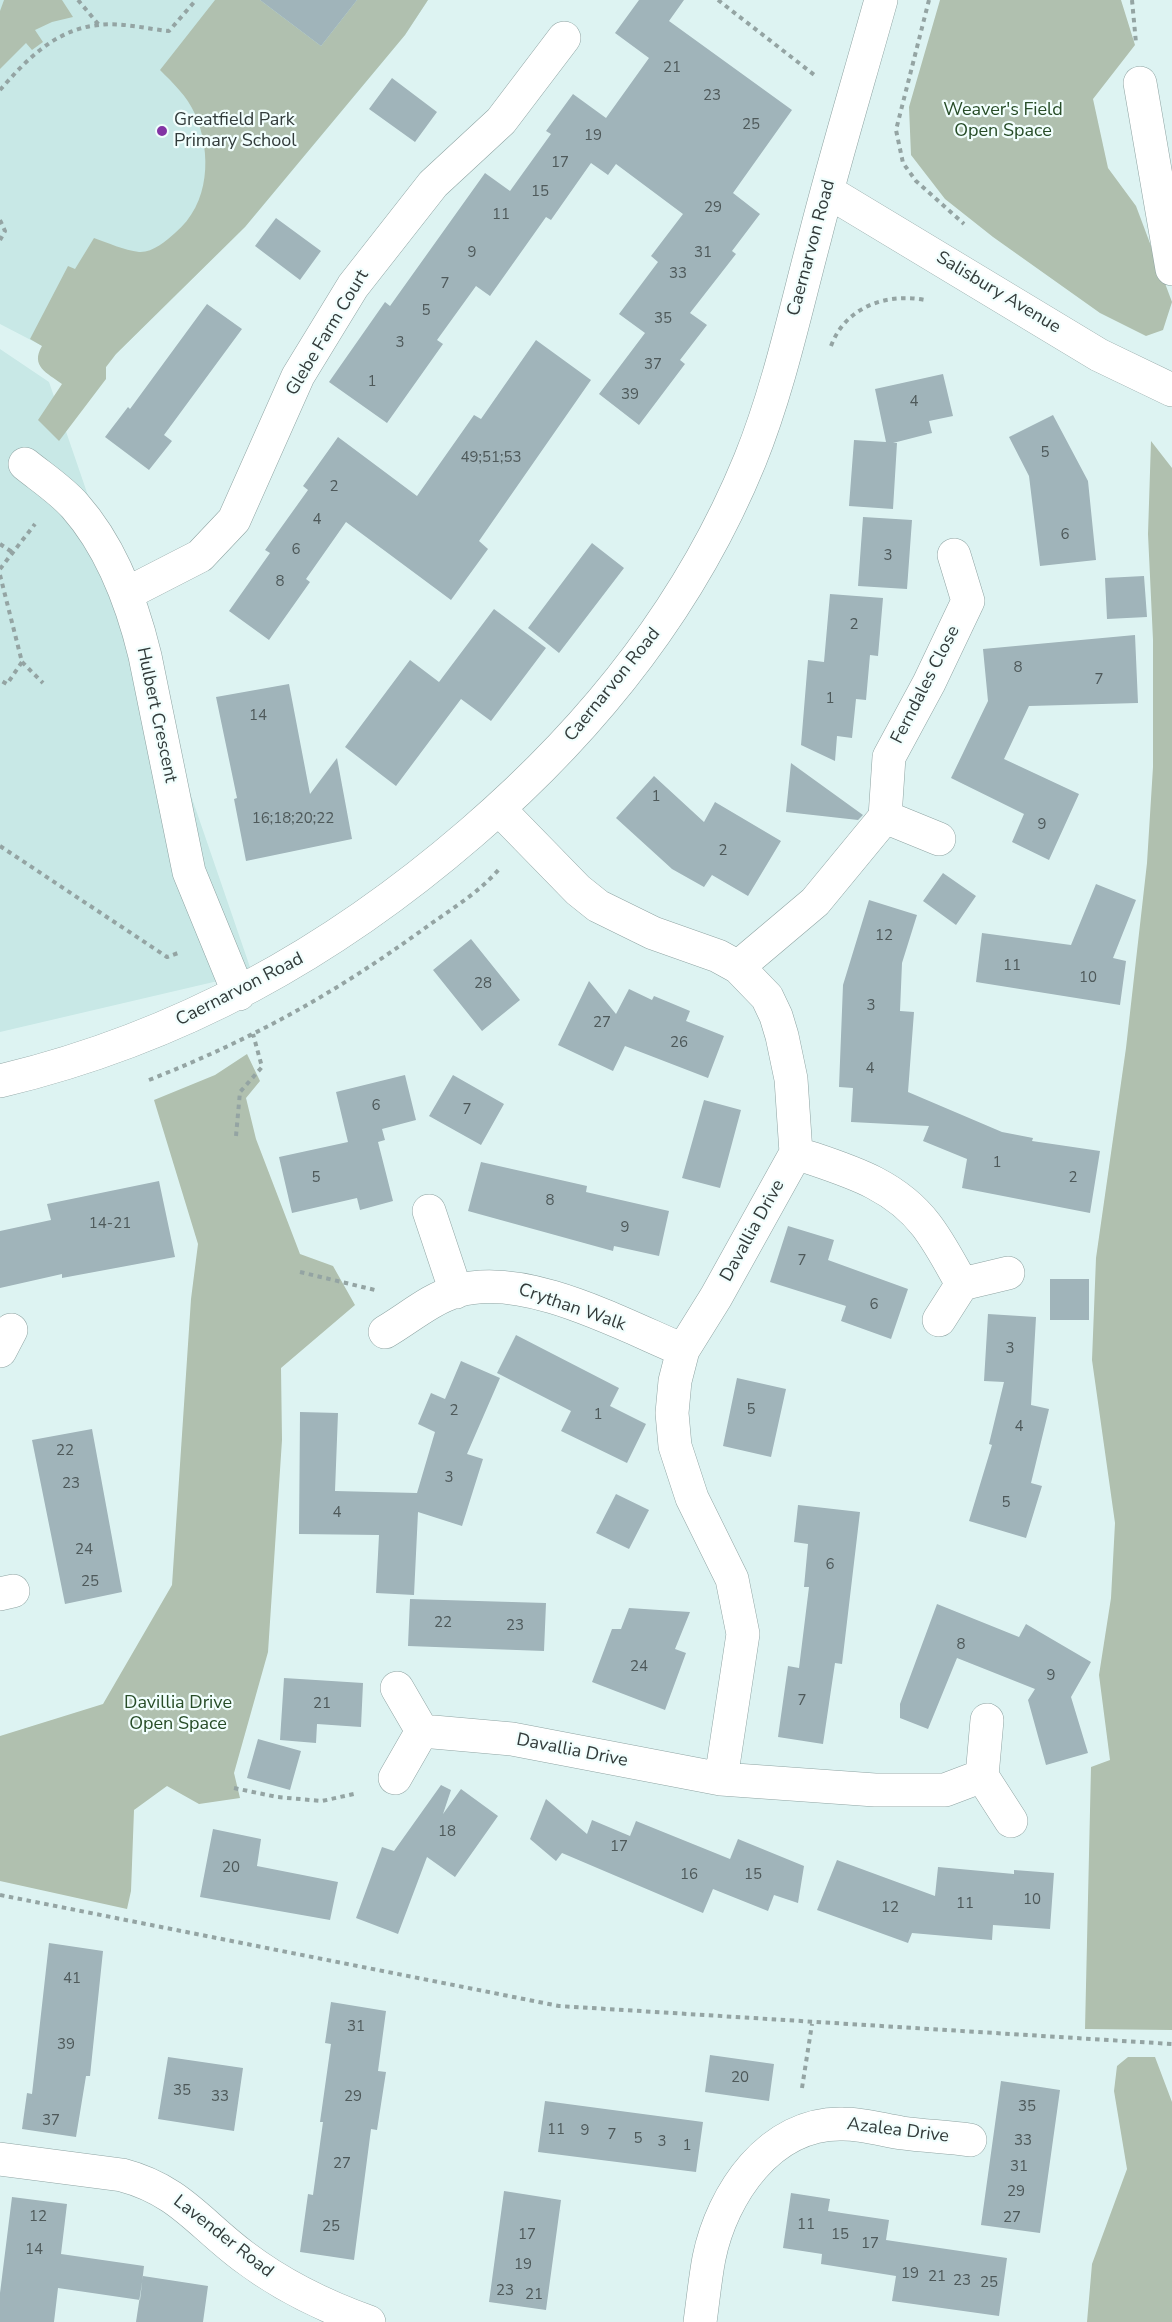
<!DOCTYPE html>
<style>
body{margin:0}
canvas{display:block;background:#ddf3f2}
</style>
<canvas width="1172" height="2322"></canvas>
<script>
const ctx = document.querySelector('canvas').getContext('2d');
ctx.lineJoin = 'round';
function fill(path, color) { ctx.fillStyle = color; ctx.fill(path, 'evenodd'); }
function strokePath(path, color, width, dash) { ctx.strokeStyle = color; ctx.lineWidth = width; ctx.lineCap = dash ? 'butt' : 'round'; ctx.setLineDash(dash || []); ctx.stroke(path); }
function drawText(font, color, halo, rows, align = 'center') {
  ctx.font = font + ' "Nunito Sans",sans-serif'; ctx.lineWidth = 4.5; ctx.setLineDash([]); ctx.textBaseline = 'middle'; ctx.strokeStyle = halo; ctx.fillStyle = color; for (const [text, x, y, turn = 0] of rows) {
    ctx.save(); ctx.translate(x, y); ctx.rotate((+turn || 0) * Math.PI / 180); ctx.textAlign = isNaN(turn) ? turn : align; if (halo) ctx.strokeText(text, 0, 0); ctx.fillText(text, 0, 0); ctx.restore();
  }
}
const built = new Path2D(`
 M0,0H428L405,35L245,227L116,354L106,367V379L0,324Z
 M0,349L49,382L252,973L0,1032Z`);
const green = new Path2D(`
 M4,0H62L73,17L52,22L35,30L43,42L32,50L26,43L0,69V11Z
 M215,0H260L321,46L357,0H428L405,35L245,227L116,354L106,367V379L59,441L38,420L62,384C47,373 30,366 42,346L30,339L68,266L75,269L94,238C108,243 124,250 139,252C152,253 166,241 175,233C210,204 212,153 195,114C187,96 173,83 160,70Z
 M940,0H1121L1135,45L1093,99L1108,168L1136,206L1172,302L1163,330L1146,336L1100,313L993,237L945,199L911,155L909,107Z
 M1151,441L1172,468V2030L1085,2029L1091,1767L1110,1760L1099,1675L1111,1598L1115,1523L1092,1360L1096,1258L1126,1048L1147,863L1153,767V640L1148,534Z
 M247,1054L260,1081L246,1098L256,1139L300,1254L333,1266L355,1305L281,1368L282,1440L268,1652L234,1773L240,1798L199,1804L167,1786L134,1810L131,1891L127,1909L0,1881V1736L103,1704L172,1585L191,1299L198,1244L154,1100L215,1075Z
 M1128,2057H1155L1172,2102V2322H1087L1092,2264L1127,2169L1114,2091L1117,2066Z`);
const building = new Path2D(`
 M260,0H357L321,46Z
 M639,0H684L669,21L792,110L733,193L760,214L732,251L736,254L690,313L707,325L680,360L685,364L639,425L599,394L645,333L619,314L658,262L651,256L683,214L616,164L608,175L591,163L551,220L546,217L490,296L476,286L437,340L443,344L387,423L329,382L385,302L390,306L485,173L510,191L551,134L546,131L573,94L606,118L649,58L615,33Z
 M392,78L437,112L415,142L369,109Z
 M276,218L321,251L300,280L255,246Z
 M207,304L242,329L164,435L172,441L149,470L105,437L128,407L130,409Z
 M536,340L591,380L479,541L488,549L451,600L346,522L306,579L310,582L269,640L229,611L270,553L265,550L308,490L303,486L338,437L417,496L474,415L481,419Z
 M943,374L953,416L929,421L932,433L893,443H897L893,509L849,506L854,440L886,442L875,389Z
 M1053,415L1088,481L1096,560L1040,566L1029,476L1009,437Z
 M863,517L912,520L907,589L858,586Z
 M592,543L624,568L559,653L528,628Z
 M1144,576L1147,617L1107,619L1105,578Z
 M830,594L883,598L878,656L870,655L866,700L856,699L852,738L837,736L835,761L801,745L808,660L824,662Z
 M494,609L546,648L491,721L461,699L396,786L345,747L410,660L439,682Z
 M1135,635L1138,703L1029,706L1004,759L1079,794L1049,860L1012,842L1024,814L951,778L988,701L983,649Z
 M289,684L310,794L337,758L352,839L246,861L234,799L237,798L216,697Z
 M791,763L863,815L858,820L786,812Z
 M654,776L704,822L715,802L781,841L748,896L712,875L704,887L672,869L616,818Z
 M943,873L976,896L956,925L923,901Z
 M1096,884L1136,900L1113,958L1126,961L1120,1005L976,982L982,933L1071,945Z
 M869,900L917,915L902,963L900,1011L914,1012L908,1092L1002,1132L1033,1138L1032,1141L1100,1151L1090,1213L962,1188L967,1159L923,1141L929,1126L851,1122L853,1088L839,1087L843,985Z
 M471,939L520,1000L482,1031L433,970Z
 M589,981L616,1014L629,989L652,1000L654,996L690,1011L686,1021L724,1036L708,1078L625,1046L613,1071L558,1045Z
 M405,1075L416,1120L382,1129L385,1140L378,1142L393,1201L360,1210L357,1198L292,1213L279,1157L348,1142L336,1092Z
 M453,1075L504,1104L481,1145L429,1116Z
 M704,1100L741,1110L720,1188L682,1178Z
 M481,1162L587,1186L586,1192L669,1211L659,1256L614,1246L613,1251L468,1211Z
 M159,1181L175,1257L62,1278V1274L0,1288V1231L51,1220L47,1204Z
 M788,1226L834,1240L828,1260L908,1289L891,1339L841,1321L846,1306L770,1282Z
 M1050,1279H1089V1320H1050Z
 M988,1314L1036,1317L1031,1405L1049,1409L1031,1483L1042,1486L1026,1538L969,1521L992,1445L989,1444L1004,1382L984,1381Z
 M516,1335L619,1388L610,1406L646,1424L627,1463L561,1431L571,1411L497,1373Z
 M461,1361L500,1378L467,1454L483,1459L462,1526L418,1512L414,1595L376,1593L379,1535L299,1534L300,1412L338,1413L335,1491L417,1493L435,1432L418,1424L431,1393L445,1399Z
 M737,1378L786,1389L771,1457L723,1446Z
 M92,1429L122,1592L65,1604L32,1440Z
 M616,1494L649,1510L629,1549L596,1533Z
 M798,1505L860,1512L842,1664L835,1663L823,1744L778,1737L788,1666L799,1668L809,1587H804L808,1544L794,1542Z
 M410,1599L546,1603L544,1651L408,1646Z
 M937,1604L1019,1637L1026,1624L1091,1662L1071,1697L1088,1753L1046,1765L1028,1700L1035,1689L957,1658L928,1729L900,1718V1704Z
 M629,1608L690,1612L675,1649L686,1653L665,1710L592,1682L612,1629H621Z
 M284,1678L363,1683L361,1727L317,1724L316,1743L280,1740Z
 M258,1739L301,1751L290,1790L247,1778Z
 M441,1785L451,1790L443,1814L461,1789L498,1816L455,1877L427,1857L398,1934L356,1918L382,1847L394,1851Z
 M546,1799L587,1834L592,1820L630,1836L636,1821L730,1859L738,1839L804,1866L798,1903L774,1895L768,1911L713,1889L703,1913L562,1853L556,1861L530,1839Z
 M213,1829L261,1839L257,1866L338,1882L330,1920L200,1897Z
 M837,1860L935,1896L938,1867L1014,1874V1870L1054,1873L1050,1929L993,1925L992,1940L912,1933L908,1943L817,1910Z
 M49,1943L103,1951L90,2076H86L76,2137L22,2129L27,2093L32,2094Z
 M331,2002L386,2011L378,2071L386,2072L377,2130L371,2129L354,2260L300,2252L308,2194L313,2195L323,2122H320L331,2044L325,2043Z
 M710,2055L774,2064L769,2101L705,2092Z
 M168,2057L243,2068L234,2131L158,2119Z
 M1001,2081L1060,2090L1040,2233L981,2225Z
 M545,2101L703,2122L696,2172L538,2152Z
 M504,2191L561,2200L546,2310L489,2302Z
 M791,2193L830,2199L828,2211L889,2220L886,2240L1007,2258L999,2316L892,2301L896,2276L821,2264L822,2254L783,2248Z
 M12,2197L67,2204L61,2254L144,2266L140,2300L58,2288L54,2322H0V2293Z
 M143,2276L208,2286L203,2322H136Z`);
const path = new Path2D(`
 M78,0L99,25
 M718,0L817,77
 M929,0L896,130L903,163L916,181L964,224
 M1132,0L1136,43
 M0,90C27,59 56,29 99,25C121,22 147,29 169,31L196,0
 M0,220L5,231L0,240
 M831,346C846,306 887,293 925,300
 M0,544L12,552
 M0,569L35,524
 M0,575L22,662L7,684L0,680
 M22,662L43,683
 M0,846L167,957L178,953
 M149,1080C253,1039 334,994 425,928C450,910 480,892 500,868
 M236,1136L240,1092L262,1067L253,1034
 M300,1272L375,1290
 M234,1788L277,1797L322,1801L358,1793
 M0,1895L559,2006L1172,2044
 M802,2088L812,2024`);
const minor = new Path2D(`
 M1140,83L1172,269
 M827,191L1099,355L1172,390
 M25,464C41,477 61,490 75,506C112,548 132,602 145,656L189,872L239,994
 M126,594L200,556L234,520L298,376L353,286L433,184L501,121L564,38
 M499,809L578,890L598,906L653,933L718,956L738,967L767,997L776,1016L782,1036L791,1079L796,1153L716,1297L683,1350L675,1381L672,1413L675,1446L692,1498L732,1579L743,1634L721,1779
 M885,817L939,839
 M738,967L815,902L885,817L889,757L929,683L968,601L954,555
 M0,1081C180,1038 332,953 471,833C591,730 690,607 750,460C779,388 795,312 815,237C835,158 859,79 881,0
 M796,1153C845,1170 893,1182 926,1225C940,1243 951,1265 962,1284
 M429,1211L456,1292
 M939,1320L962,1284L1008,1273
 M385,1332C409,1318 430,1299 457,1291C524,1271 621,1324 683,1350
 M0,1351L11,1330
 M0,1594L13,1591
 M987,1720L982,1776L1011,1821
 M422,1731L512,1739L721,1779L875,1790H945L982,1776
 M395,1778L422,1731L397,1688
 M0,2159L122,2175C179,2190 199,2223 243,2256C281,2285 324,2306 369,2322
 M700,2322C703,2301 705,2279 709,2258C722,2194 770,2122 843,2124C863,2124 883,2130 902,2133C925,2136 948,2137 970,2140`);
const markers = [
 [162,131,6,"#8334a4"]
];
const numberNames = [
 ["21",672,68],
 ["23",712,96],
 ["25",751,125],
 ["19",593,136],
 ["17",560,163],
 ["15",540,192],
 ["29",713,208],
 ["11",501,215],
 ["9",472,253],
 ["31",703,253],
 ["33",678,274],
 ["7",445,284],
 ["5",426,311],
 ["35",663,319],
 ["3",400,343],
 ["37",653,365],
 ["1",372,382],
 ["39",630,395],
 ["4",914,402],
 ["5",1045,453],
 ["49;51;53",491,458],
 ["2",334,487],
 ["4",317,520],
 ["6",1065,535],
 ["6",296,550],
 ["3",888,556],
 ["8",280,582],
 ["2",854,625],
 ["8",1018,668],
 ["7",1099,680],
 ["1",830,699],
 ["14",258,716],
 ["1",656,797],
 ["16;18;20;22",293,819],
 ["9",1042,825],
 ["2",723,851],
 ["12",884,936],
 ["11",1012,966],
 ["10",1088,978],
 ["28",483,984],
 ["3",871,1006],
 ["27",602,1023],
 ["26",679,1043],
 ["4",870,1069],
 ["6",376,1106],
 ["7",467,1110],
 ["1",997,1163],
 ["5",316,1178],
 ["2",1073,1178],
 ["8",550,1201],
 ["14-21",110,1224],
 ["9",625,1228],
 ["7",802,1261],
 ["6",874,1305],
 ["3",1010,1349],
 ["5",751,1410],
 ["2",454,1411],
 ["1",598,1415],
 ["4",1019,1427],
 ["22",65,1451],
 ["3",449,1478],
 ["23",71,1484],
 ["5",1006,1503],
 ["4",337,1513],
 ["24",84,1550],
 ["6",830,1565],
 ["25",90,1582],
 ["22",443,1623],
 ["23",515,1626],
 ["8",961,1645],
 ["24",639,1667],
 ["9",1051,1676],
 ["7",802,1701],
 ["21",322,1704],
 ["18",447,1832],
 ["17",619,1847],
 ["20",231,1868],
 ["16",689,1875],
 ["15",753,1875],
 ["10",1032,1900],
 ["11",965,1904],
 ["12",890,1908],
 ["41",72,1979],
 ["31",356,2027],
 ["39",66,2045],
 ["20",740,2078],
 ["35",182,2091],
 ["33",220,2097],
 ["29",353,2097],
 ["35",1027,2107],
 ["37",51,2121],
 ["11",556,2130],
 ["9",585,2131],
 ["7",612,2135],
 ["5",638,2139],
 ["33",1023,2141],
 ["3",662,2142],
 ["1",687,2146],
 ["27",342,2164],
 ["31",1019,2167],
 ["29",1016,2192],
 ["12",38,2217],
 ["27",1012,2218],
 ["11",806,2225],
 ["25",331,2227],
 ["17",527,2235],
 ["15",840,2235],
 ["17",870,2244],
 ["14",34,2250],
 ["19",523,2265],
 ["19",910,2274],
 ["21",937,2277],
 ["23",962,2281],
 ["25",989,2283],
 ["23",505,2291],
 ["21",534,2295]
];
const parkNames = [
 ["Weaver's Field",1003,111],
 ["Open Space",1003,132],
 ["Davillia Drive",178,1704],
 ["Open Space",178,1725]
];
const poiNames = [
 ["Greatfield Park",174,121],
 ["Primary School",174,142]
];
const streetNames = [
 ["Caernarvon Road",812,248,-75],
 ["Salisbury Avenue",998,293,31],
 ["Glebe Farm Court",328,333,-59],
 ["Caernarvon Road",613,685,-51],
 ["Ferndales Close",926,685,-63],
 ["Hulbert Crescent",156,715,78],
 ["Caernarvon Road",240,990,-27],
 ["Davallia Drive",753,1231,-61],
 ["Crythan Walk",572,1308,19],
 ["Davallia Drive",572,1751,11],
 ["Azalea Drive",898,2131,7],
 ["Lavender Road",223,2237,38]
];
fill(built, '#c8e8e6');
fill(green, '#b0c0af');
fill(building, '#a0b4ba');
strokePath(minor, '#8fa4a3', 34);
strokePath(path, '#94a4a3', 4, [4.5, 4.5]);
strokePath(minor, '#fff', 33);
for (const [x, y, r, color] of markers) { const dot = new Path2D(); dot.arc(x, y, r, 0, 2 * Math.PI); ctx.fillStyle = color; ctx.fill(dot); strokePath(dot, '#f1fefd', 2); }
drawText('15px', '#4e595a', null, numberNames);
drawText('18px', '#274c27', '#f1fefd', parkNames);
drawText('18px', '#323b3a', '#f1fefd', poiNames, 'left');
drawText('18px', '#323b3a', '#f1fefd', streetNames);
</script>
